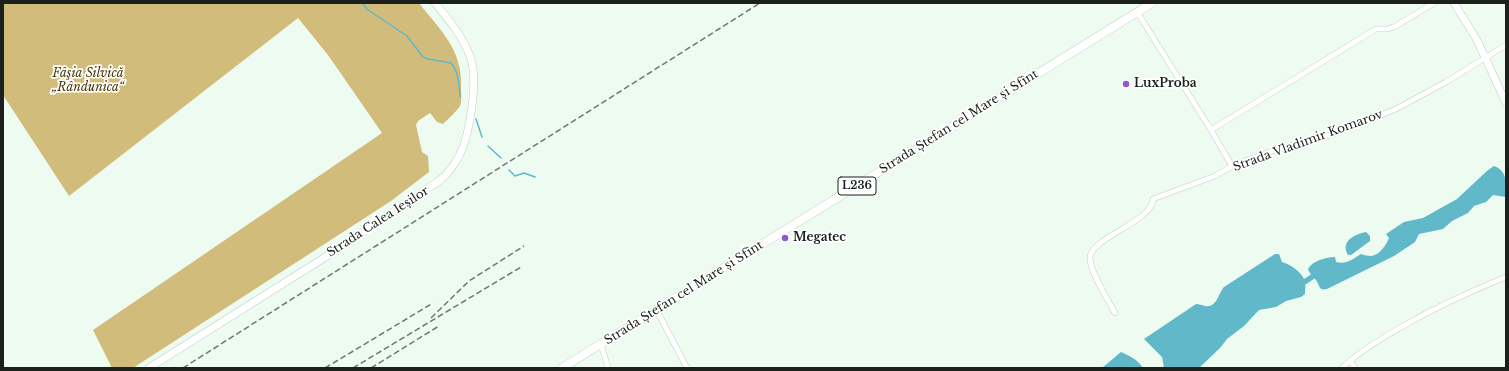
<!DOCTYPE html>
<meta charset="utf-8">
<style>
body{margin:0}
#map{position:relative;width:1509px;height:371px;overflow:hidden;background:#edfbf0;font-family:"Libre Baskerville",serif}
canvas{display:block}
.frame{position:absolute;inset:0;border:4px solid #1b201c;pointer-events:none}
</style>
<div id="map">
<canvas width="1509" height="371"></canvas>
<div class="frame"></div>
</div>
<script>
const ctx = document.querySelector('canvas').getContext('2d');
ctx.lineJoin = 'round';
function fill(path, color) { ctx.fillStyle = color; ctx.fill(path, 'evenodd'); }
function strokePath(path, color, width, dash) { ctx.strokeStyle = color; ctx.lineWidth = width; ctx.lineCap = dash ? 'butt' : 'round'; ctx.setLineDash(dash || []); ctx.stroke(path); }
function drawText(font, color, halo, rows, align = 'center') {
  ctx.font = font + ' "Libre Baskerville",serif'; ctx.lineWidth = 3.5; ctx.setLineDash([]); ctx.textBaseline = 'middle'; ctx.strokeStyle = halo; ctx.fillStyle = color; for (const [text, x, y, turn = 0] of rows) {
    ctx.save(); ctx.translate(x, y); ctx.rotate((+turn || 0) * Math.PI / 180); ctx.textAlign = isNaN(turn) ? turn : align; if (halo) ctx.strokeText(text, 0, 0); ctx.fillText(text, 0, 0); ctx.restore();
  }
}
const forest = new Path2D(`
 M3,3H419C441,31 463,50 461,88C461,93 462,102 460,106C456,112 448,119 443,124L437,122L430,113L418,121L416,125L422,152L428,156L429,172L391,201L133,368H112L93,330L382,133L328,55L298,18L69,196L3,95Z`);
const water = new Path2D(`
 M1494,166C1508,171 1506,184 1506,197L1493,195L1486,202L1474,206L1468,213L1452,221L1443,229L1419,234L1415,242L1394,256L1327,289C1318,291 1320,285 1316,280C1312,276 1310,274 1308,269C1312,261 1326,257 1335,257L1336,262C1346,265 1353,259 1361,254C1364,255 1368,256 1371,256C1380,255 1386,245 1389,238L1386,234L1404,222L1423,218L1457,199L1488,170Z
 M1366,232L1370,236V241L1351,255H1348C1340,241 1355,234 1366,232Z
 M1275,254H1279L1282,262C1291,265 1301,271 1305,281C1306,284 1305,290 1305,294L1301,297L1286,301L1276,307L1259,310L1244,326L1227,339L1220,348L1199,368H1164L1162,357L1144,339L1196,304C1200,304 1201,305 1205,306C1217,308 1218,294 1224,287Z
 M1121,352C1130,356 1137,359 1143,368H1102Z`);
const stream = new Path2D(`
 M362,3L368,10L407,36L423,57L428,59L451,63C459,72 459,85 460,97
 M476,119L482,137
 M488,146L501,158
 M509,170L515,176L524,173L535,177`);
const canal = new Path2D(`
 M1306,281L1312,277`);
const street = new Path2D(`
 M1137,12L1211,130L1232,166
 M1211,130L1376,29H1387L1394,27L1434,3
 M656,309L687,368
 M1115,313C1107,298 1093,277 1090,260C1087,238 1152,223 1153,199L1215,176L1236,164L1272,151L1334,134L1396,109L1446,82L1506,45
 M601,344L608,368
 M1350,361L1355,368
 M1342,368C1360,351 1381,339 1403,326C1436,307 1471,291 1506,277`);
const secondary = new Path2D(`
 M1454,3L1477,40L1506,103
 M149,368L335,251L439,181C449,173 456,163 461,152C470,132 478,80 471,59C464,38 449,20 435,3`);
const primary = new Path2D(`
 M562,368L1152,3`);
const rail = new Path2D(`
 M431,318L469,281L524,246
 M183,368L760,3
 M325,368L433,303
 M353,368L521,267
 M371,368L439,326`);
const markers = [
 [1126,84,4,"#8e59d1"],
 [785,238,4,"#8e59d1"]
];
const shields = [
 [857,186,38]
];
const shieldNames = [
 ["L236",857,186]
];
const parkNames = [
 ["Fâşia Silvică",88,74],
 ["„Rândunica“",88,88]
];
const poiNames = [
 ["LuxProba",1134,84],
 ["Megatec",793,238]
];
const streetNames = [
 ["Strada Ștefan cel Mare și Sfînt",959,122,-32],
 ["Strada Vladimir Komarov",1308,141,-20],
 ["Strada Calea Ieșilor",378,222,-33],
 ["Strada Ștefan cel Mare și Sfînt",684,293,-32]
];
fill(forest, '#d2bc7b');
fill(water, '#61b8c9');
strokePath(stream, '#61b8c9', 1.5);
strokePath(canal, '#61b8c9', 5.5);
strokePath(street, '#c0cec2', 6);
strokePath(secondary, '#c0cec2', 8);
strokePath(primary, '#c0cec2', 9);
strokePath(street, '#fff', 5);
strokePath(secondary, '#fff', 7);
strokePath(primary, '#fff', 8);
strokePath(rail, '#6f7770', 1.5, [6, 3]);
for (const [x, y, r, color] of markers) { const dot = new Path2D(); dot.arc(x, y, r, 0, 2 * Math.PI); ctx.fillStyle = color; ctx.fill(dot); strokePath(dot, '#fff', 1.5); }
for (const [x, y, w] of shields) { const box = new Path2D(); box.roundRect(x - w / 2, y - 9, w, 18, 3); ctx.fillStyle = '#fff'; ctx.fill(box); strokePath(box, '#1b201c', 1); }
drawText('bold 11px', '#1b201c', null, shieldNames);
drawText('italic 12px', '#443500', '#fff', parkNames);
drawText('bold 12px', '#1b201c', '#fff', poiNames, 'left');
drawText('12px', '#1b201c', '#fff', streetNames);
</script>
